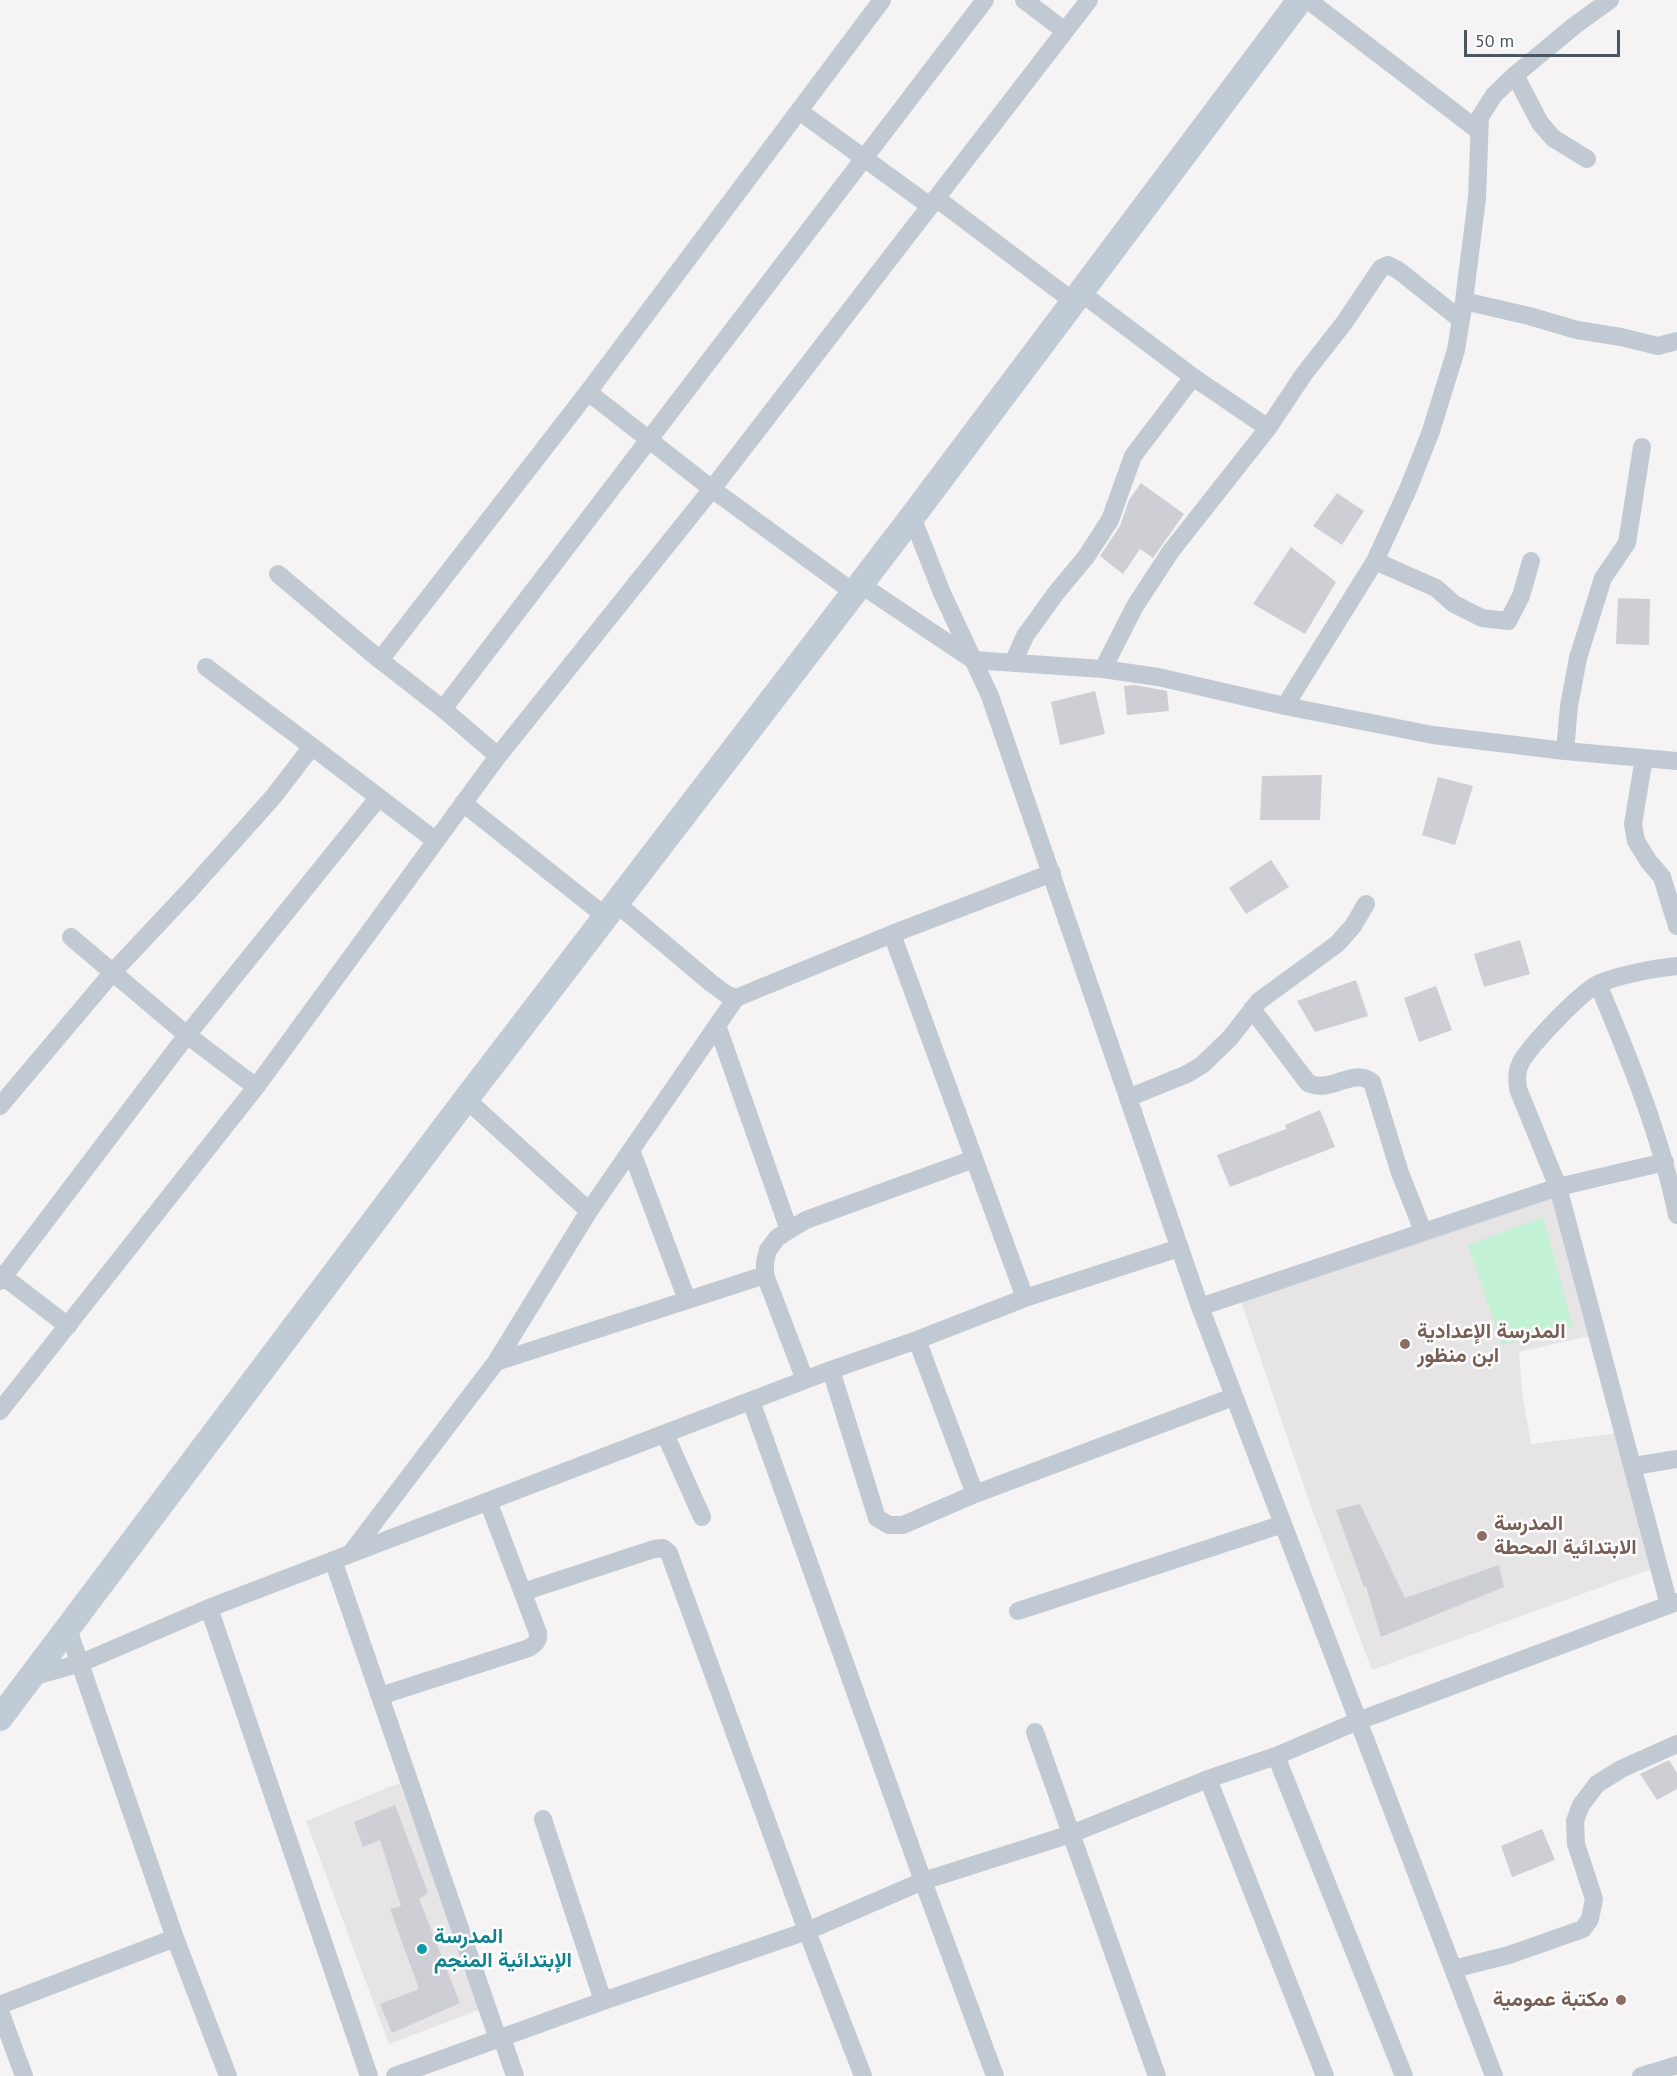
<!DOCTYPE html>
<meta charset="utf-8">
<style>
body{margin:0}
#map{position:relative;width:1677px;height:2076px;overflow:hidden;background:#f5f3f3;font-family:"PT Sans",sans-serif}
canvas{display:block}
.scale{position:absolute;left:1464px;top:30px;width:156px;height:27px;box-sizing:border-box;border:3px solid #4a5661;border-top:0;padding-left:8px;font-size:18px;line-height:21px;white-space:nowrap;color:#4a5661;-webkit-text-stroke:4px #fff;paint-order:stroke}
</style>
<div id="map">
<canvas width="1677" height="2076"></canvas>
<div class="scale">50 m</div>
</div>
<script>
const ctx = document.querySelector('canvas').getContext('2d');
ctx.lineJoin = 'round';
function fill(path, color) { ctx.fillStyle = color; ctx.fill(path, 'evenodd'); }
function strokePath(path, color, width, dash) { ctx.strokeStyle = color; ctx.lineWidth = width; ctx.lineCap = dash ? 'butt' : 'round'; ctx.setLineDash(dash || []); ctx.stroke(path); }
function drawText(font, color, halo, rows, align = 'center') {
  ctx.font = font + ' "PT Sans",Vazirmatn,sans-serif'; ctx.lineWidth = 5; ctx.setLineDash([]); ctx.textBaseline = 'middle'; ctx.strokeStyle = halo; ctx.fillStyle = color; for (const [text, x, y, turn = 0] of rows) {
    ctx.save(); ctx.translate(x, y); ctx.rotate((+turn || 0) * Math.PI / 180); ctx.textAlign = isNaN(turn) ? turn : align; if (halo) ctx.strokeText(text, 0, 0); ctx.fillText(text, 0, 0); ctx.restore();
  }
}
const education = new Path2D(`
 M1556,1195L1590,1336L1519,1352L1522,1391L1531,1444L1617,1433L1651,1569L1372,1670L1310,1504L1241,1301Z
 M399,1783L484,2008L389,2044L306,1821Z`);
const green = new Path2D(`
 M1543,1217L1573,1327L1502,1345L1468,1245Z`);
const building = new Path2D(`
 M1141,483L1184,514L1153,558L1140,549L1123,574L1100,556L1120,526L1129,500Z
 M1337,493L1364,511L1342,545L1313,526Z
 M1291,547L1336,582L1305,634L1253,604Z
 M1618,598L1650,599L1649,645L1616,644Z
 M1135,685L1167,691L1169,711L1127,715L1124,686Z
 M1095,691L1105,734L1060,745L1051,702Z
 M1322,775L1320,820H1260L1262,776Z
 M1438,777L1473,786L1455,845L1422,835Z
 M1271,860L1289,887L1246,914L1229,888Z
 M1520,940L1530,974L1484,987L1474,954Z
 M1356,980L1368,1016L1315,1032L1297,1001Z
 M1436,986L1452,1030L1419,1042L1404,998Z
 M1320,1110L1335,1147L1230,1187L1217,1155L1286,1129L1285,1125Z
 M1360,1504L1405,1598L1499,1565L1504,1587L1381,1637L1366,1586L1364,1587L1336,1510Z
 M1669,1760L1677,1773V1789L1657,1800L1640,1774Z
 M395,1805L428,1893L419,1899L460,2003L392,2033L380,2004L419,1989L390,1909L401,1906L380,1840L363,1847L354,1822Z
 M1542,1829L1555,1860L1512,1877L1501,1846Z`);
const minor = new Path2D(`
 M1024,0L1065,31
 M1308,0L1479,131
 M1515,75L1540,123L1553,138L1587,159
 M799,111L930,206
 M936,198L1074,302
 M1080,292L1193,377L1268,428
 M1464,301L1529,316L1577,330L1621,337L1658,346L1677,341
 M588,392L712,489L853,592
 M912,517L942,593L990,696L1200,1307L1494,2076
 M1375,561L1436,588L1454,604L1482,618L1508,621L1521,596L1531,561
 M278,574L380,660L443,709
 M860,584L973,660L1103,669L1158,677L1285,706L1433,735L1565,751L1677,761
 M380,660L588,392L882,0
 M1013,663L1025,636L1056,593L1086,557L1110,520L1133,456L1193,377
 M206,667L314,748
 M1103,669L1135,606L1171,551L1268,428L1304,374L1344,323L1381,268L1388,265L1398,270L1461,320
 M1285,706L1375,561L1409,487L1431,431L1456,350L1464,301L1477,198L1480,117L1494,95L1515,75L1574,26L1610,0
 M1565,751L1569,706L1578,658L1603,578L1627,543L1642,447
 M498,756L443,709L985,0
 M1644,758L1633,824L1636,841L1649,862L1662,877L1677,926
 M463,803L605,916
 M616,903L711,983L726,994L736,998L892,934L1052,873
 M892,934L1025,1298
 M71,937L187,1035L256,1087
 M1598,984C1629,1058 1661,1136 1677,1215
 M1252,1009L1308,1083C1333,1094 1351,1067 1372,1082L1400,1173L1423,1231
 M717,1025L789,1230
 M1128,1098L1187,1074L1202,1065L1230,1038L1259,1001L1337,944L1353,926L1366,904
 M466,1099L589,1211
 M0,1106L113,972L190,890L274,796L310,749L314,748L436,841
 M631,1150L687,1300
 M1665,1162L1558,1187L1669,1605
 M0,1274L68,1326
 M0,1281L187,1035L379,797
 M1200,1307L1558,1187L1518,1089C1517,1079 1516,1072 1521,1062C1531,1045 1581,991 1600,983C1624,974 1651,969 1677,966
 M917,1340L975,1494
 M496,1362L589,1211L736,998
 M831,1370L877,1518L889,1525H903L975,1494L1233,1397
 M805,1380L765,1275V1262L768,1250L777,1238L789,1230L806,1220L974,1159
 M751,1401L923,1881L995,2076
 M0,1411L256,1087L498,756L712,489L1089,0
 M665,1434L702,1517
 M1634,1466L1677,1459
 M351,1553L496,1362L765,1275
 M333,1560L498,2039
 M523,1592L654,1549L663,1548L669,1553L807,1931L863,2076
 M209,1608L369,2076
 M1018,1611L1283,1524
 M68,1629L175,1938L228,2076
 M31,1677L81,1663L209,1608L831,1370L917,1340L1025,1298L1179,1248
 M380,1696L529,1648C535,1644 539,1641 538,1633L488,1501
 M1035,1732L1157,2076
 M1276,1756L1404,2076
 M1208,1779L1325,2076
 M543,1819L603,2001
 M1453,1969L1509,1955L1583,1929L1590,1919L1594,1899L1576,1844L1575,1821L1581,1805L1597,1784L1621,1769L1677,1744
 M0,2005L175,1938
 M0,2011L24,2076
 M502,2038L515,2076
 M395,2076L603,2001L807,1931L923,1881L1071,1834L1208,1779L1276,1756L1358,1721L1677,1602
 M1641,2076L1677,2065`);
const secondary = new Path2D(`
 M0,1718L466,1099L912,517L1300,0`);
const markers = [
 [1405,1344,6,"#8d6e63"],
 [1482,1536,6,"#8d6e63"],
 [422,1949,6,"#0f9aa8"],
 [1621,2000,6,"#8d6e63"]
];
const educationNames = [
 ["المدرسة الإعدادية",1417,1332],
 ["ابن منظور",1417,1356],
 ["المدرسة",1494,1524],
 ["الابتدائية المحطة",1494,1548],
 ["مكتبة عمومية",1609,2000,"right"]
];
const cultureNames = [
 ["المدرسة",434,1937],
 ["الإبتدائية المنجم",434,1961]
];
fill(education, '#e6e4e5');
fill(green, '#c3f1d5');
fill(building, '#cdcfd5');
strokePath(minor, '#c1cad2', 18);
strokePath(secondary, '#c1cbd6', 26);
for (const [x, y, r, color] of markers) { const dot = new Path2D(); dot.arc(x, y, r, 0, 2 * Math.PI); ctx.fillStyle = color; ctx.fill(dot); strokePath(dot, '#fff', 2); }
drawText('bold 21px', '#785e54', '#fff', educationNames, 'left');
drawText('bold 21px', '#0d838f', '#fff', cultureNames, 'left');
</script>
